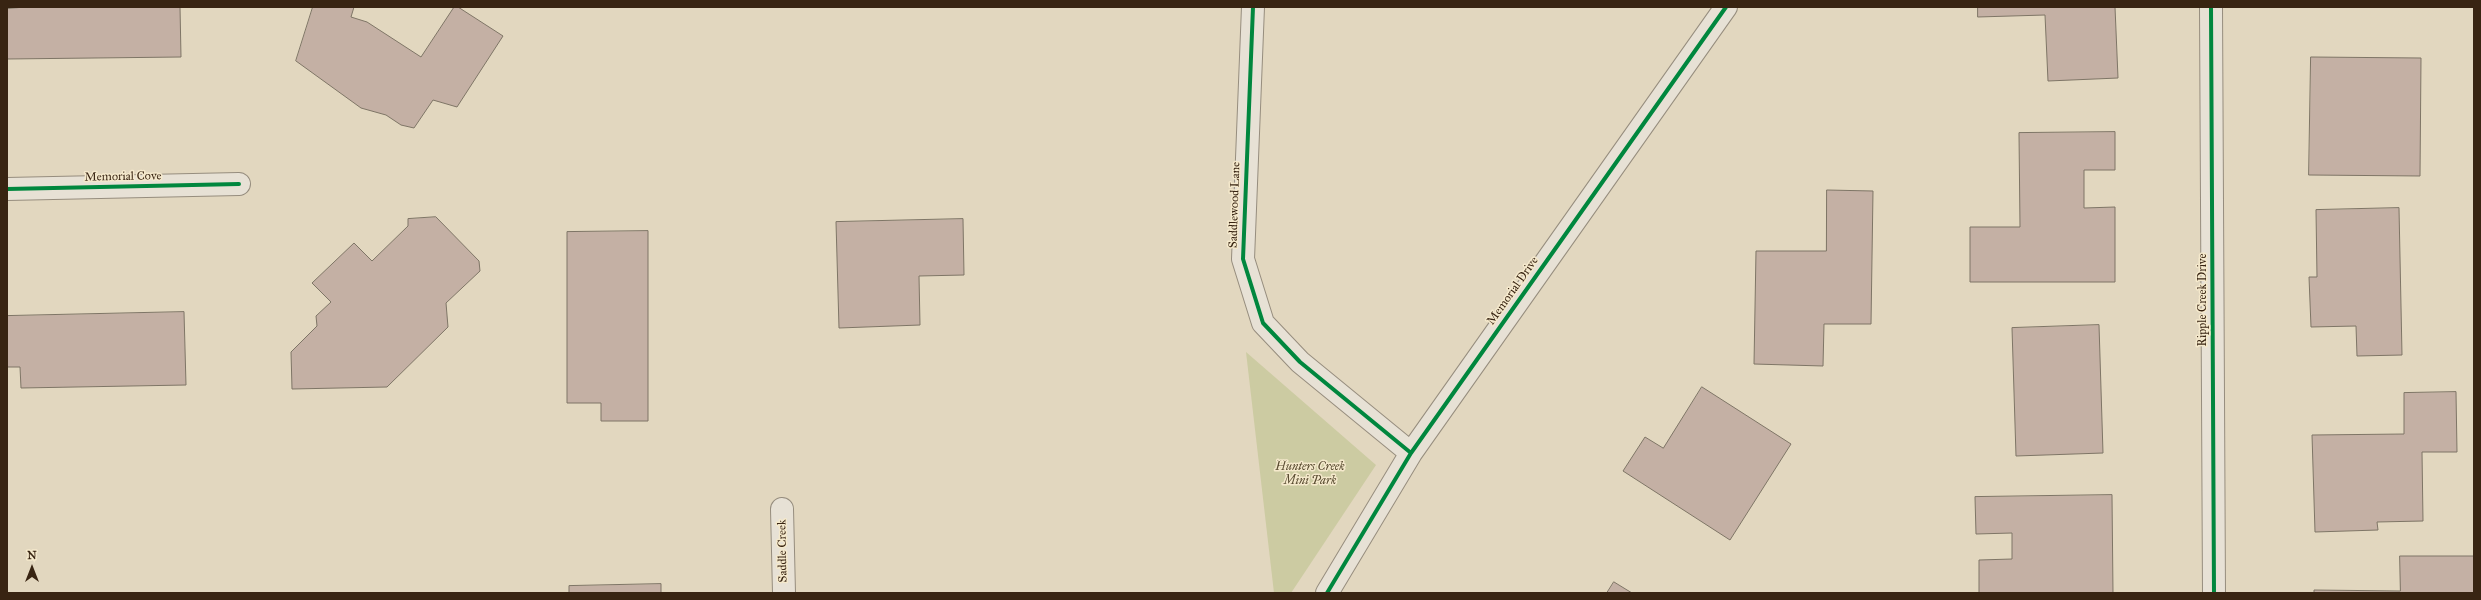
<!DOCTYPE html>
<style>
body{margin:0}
#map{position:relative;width:2481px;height:600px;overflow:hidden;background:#e2d7bf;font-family:"IM FELL Great Primer",serif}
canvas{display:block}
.frame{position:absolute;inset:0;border:8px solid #382412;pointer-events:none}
.north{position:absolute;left:12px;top:548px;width:40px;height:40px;-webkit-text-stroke:3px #f5e9cc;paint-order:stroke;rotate:0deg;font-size:11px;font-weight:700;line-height:16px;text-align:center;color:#382412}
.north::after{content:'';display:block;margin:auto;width:14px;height:18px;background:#382412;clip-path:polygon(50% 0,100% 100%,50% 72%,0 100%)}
</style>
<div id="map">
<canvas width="2481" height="600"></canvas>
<div class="frame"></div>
<div class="north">N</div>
</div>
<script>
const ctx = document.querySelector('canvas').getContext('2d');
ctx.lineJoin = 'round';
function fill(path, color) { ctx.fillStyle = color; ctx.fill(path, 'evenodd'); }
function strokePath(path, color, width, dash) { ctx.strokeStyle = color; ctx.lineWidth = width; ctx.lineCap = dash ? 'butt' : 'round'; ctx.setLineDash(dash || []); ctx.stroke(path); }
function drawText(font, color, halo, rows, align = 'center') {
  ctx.font = font + ' "IM FELL Great Primer",serif'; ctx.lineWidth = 3; ctx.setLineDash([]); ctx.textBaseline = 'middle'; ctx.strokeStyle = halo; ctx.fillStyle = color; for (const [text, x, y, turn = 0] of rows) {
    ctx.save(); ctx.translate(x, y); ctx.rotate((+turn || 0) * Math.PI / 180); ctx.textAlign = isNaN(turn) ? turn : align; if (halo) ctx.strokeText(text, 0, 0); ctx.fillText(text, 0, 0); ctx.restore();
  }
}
const green = new Path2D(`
 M1246,352L1376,465L1291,593H1274Z`);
const building = new Path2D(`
 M25,7H180L181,57L7,59V9Z
 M313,7H354L351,17L367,22L421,57L454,7H458L503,36L457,107L433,100L414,128L401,125L386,115L361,108L296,61Z
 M1978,7H2115L2118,78L2048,81L2045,15L1978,17Z
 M2311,57L2421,58L2420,176L2309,175Z
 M2115,132V170H2084V208L2115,207V282H1970V227H2020L2019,133Z
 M1827,190L1873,191L1871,324H1824L1823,366L1754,364L1756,251H1826Z
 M2399,208L2402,355L2357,356L2356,326L2311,327L2309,277H2317L2316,210Z
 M436,217L479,261L480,271L446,303L448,327L387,387L292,389L291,352L317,326L316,316L331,302L312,283L354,243L372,261L408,226V219Z
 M963,219L964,275L919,276L920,325L839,328L836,222Z
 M648,231V421H601V403H567V232Z
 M184,312L186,385L21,388L20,367H7V316Z
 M2099,325L2103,453L2016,456L2012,328Z
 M1702,387L1791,444L1730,540L1623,471L1645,437L1663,448Z
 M2456,392L2457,452H2422L2423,521L2377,522L2378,530L2315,532L2312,435L2404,434V393Z
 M2112,495L2113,593H1979V560L2012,559V533L1976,534L1975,497Z
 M2400,556H2474V593H2314V590L2400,591Z
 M1614,582L1632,593H1607Z
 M661,584V593H569V586Z`);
const minor = new Path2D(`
 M1253,7L1243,259L1263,323L1300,362L1411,453
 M2211,7L2214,593
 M7,189L239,184
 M782,509L784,593
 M1327,593L1411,453L1726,7`);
const cycleway = new Path2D(`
 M1253,7L1243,259L1263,323L1300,362L1411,453
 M2211,7L2214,593
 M7,189L239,184
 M1327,593L1411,453L1726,7`);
const streetNames = [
 ["Memorial Cove",123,177,-1],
 ["Saddlewood Lane",1235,205,-88],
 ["Memorial Drive",1513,291,-55],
 ["Ripple Creek Drive",2203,300,-90],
 ["Saddle Creek",783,551,-91]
];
const parkNames = [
 ["Hunters Creek",1310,467],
 ["Mini Park",1310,481]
];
fill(green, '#cccba2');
fill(building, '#c4b0a4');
strokePath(building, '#7e7566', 1);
strokePath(minor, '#968d7e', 24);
strokePath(minor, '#e7e1d5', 22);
strokePath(cycleway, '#00873e', 4);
drawText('12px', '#382412', '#f5e9cc', streetNames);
drawText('italic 12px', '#584b30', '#f5e9cc', parkNames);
</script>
